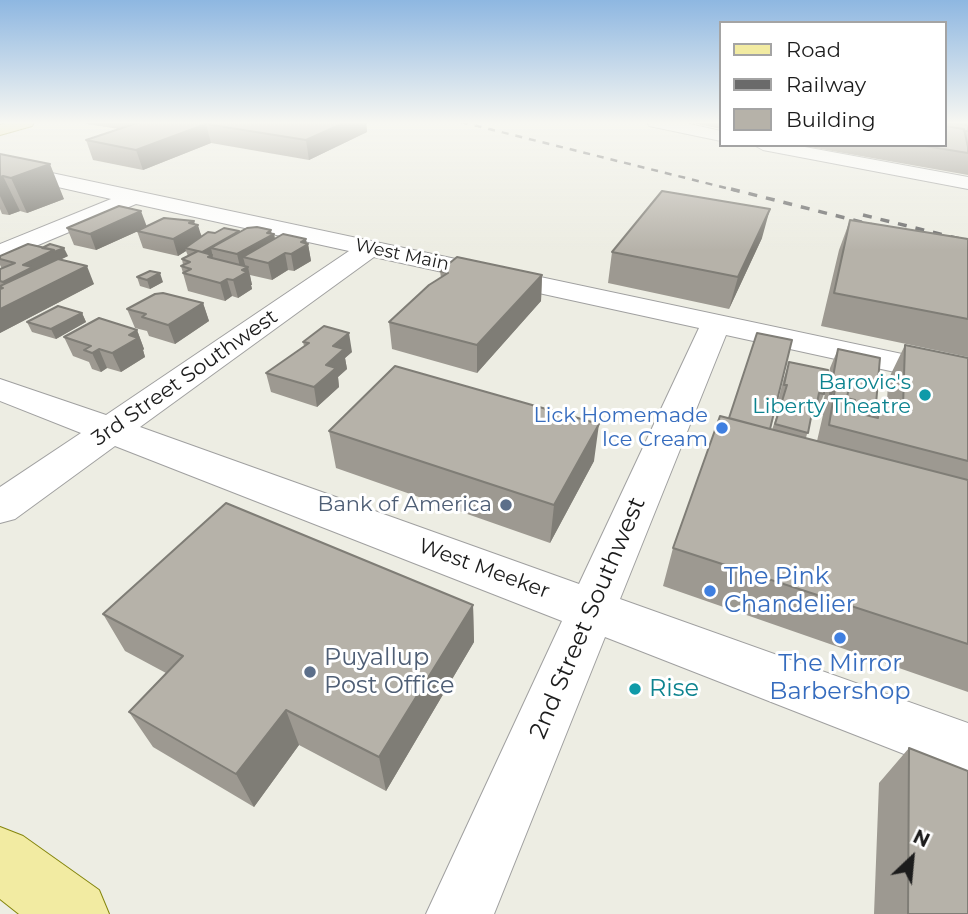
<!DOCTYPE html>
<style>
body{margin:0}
#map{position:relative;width:968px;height:914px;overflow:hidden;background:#edede3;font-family:Montserrat,sans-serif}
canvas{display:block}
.legend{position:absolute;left:719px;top:21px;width:228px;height:126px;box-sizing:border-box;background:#fff;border:2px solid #a4a4a4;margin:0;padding:9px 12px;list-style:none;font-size:21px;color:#1c1c1c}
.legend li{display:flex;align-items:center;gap:14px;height:35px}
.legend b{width:35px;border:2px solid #a4a4a4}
.north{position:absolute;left:877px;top:823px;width:70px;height:70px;-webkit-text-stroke:5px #fff;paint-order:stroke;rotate:26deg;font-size:19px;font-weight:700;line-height:28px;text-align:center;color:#1c1c1c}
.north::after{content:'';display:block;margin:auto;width:24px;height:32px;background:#1c1c1c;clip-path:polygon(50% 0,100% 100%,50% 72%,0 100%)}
</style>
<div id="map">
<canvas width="968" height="914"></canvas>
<ul class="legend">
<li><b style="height:9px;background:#f2eba2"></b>Road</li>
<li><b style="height:9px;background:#6a6a6a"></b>Railway</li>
<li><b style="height:19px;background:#b6b2a9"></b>Building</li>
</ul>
<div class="north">N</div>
</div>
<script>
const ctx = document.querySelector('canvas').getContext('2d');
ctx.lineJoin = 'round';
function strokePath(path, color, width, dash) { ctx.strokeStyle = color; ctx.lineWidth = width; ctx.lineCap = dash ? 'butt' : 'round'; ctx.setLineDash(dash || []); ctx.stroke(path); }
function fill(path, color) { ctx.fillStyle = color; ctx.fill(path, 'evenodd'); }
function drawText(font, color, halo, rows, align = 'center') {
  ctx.font = font + ' Montserrat,sans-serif'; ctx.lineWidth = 6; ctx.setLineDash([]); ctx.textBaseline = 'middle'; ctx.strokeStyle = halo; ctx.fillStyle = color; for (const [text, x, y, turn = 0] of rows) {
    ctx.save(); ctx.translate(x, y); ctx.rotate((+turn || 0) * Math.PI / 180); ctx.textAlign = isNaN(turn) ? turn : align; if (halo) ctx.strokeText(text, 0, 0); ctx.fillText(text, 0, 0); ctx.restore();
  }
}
const minor = new Path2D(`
 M647,122H681L721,131V141L649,126Z
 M754,145H794L968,177V189L763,150Z
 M0,162L968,368V388L726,335L620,599L968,723V779L605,637L494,914H426L562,621L115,446L15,519L0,523V487L81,433L0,401V379L106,415L349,251L136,204L0,261V244L111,199L0,174ZM374,257L699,328L579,584L140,427Z`);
const major = new Path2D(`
 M7,122H34L32,126L0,135V125Z
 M0,827L23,836L99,890L109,914H19L0,899Z`);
const railFar1 = new Path2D(`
 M461,122L738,191`);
const rail = new Path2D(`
 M731,189L873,225
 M863,215L968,241`);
const wall = new Path2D(`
 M86,122H366L367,132L309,160L211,143L143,170L93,160L86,140L119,129L87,124Z
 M688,122H721V129Z
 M954,122H968V175L804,146L945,145Z
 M0,154L64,199L27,213L20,211L9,215L2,214L0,209Z
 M850,220L968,239V357L821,326L839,250Z
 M195,224L202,236L215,233L239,231V233L272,234H274L275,239L308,244L311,261L294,271L288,270L272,280L250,275L252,285H251L252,289L238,298L232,296L225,301L188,291L181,266L183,265L182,259L188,256L186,251L178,256L143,248L137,231Z
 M147,227L96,250L74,245L67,228Z
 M762,238L729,309L608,283L612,252Z
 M0,256H68L61,259L94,284L0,333V269H2L0,265Z
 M440,271L542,275L541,301L477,373L392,349L389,322L441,278Z
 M137,277L163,282L150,289L140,286Z
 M203,303L209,321L175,344L149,336L147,331L135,328L127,309Z
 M82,313L86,322L56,339L32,332L27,322Z
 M137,330L144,349L143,350L145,357L121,372L107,368L101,372L92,369L89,362L73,356L64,337Z
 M303,342L352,352L345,358L347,369L338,377L339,387L317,407L271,392L266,373L304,346Z
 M905,345L968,358V692L663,586L673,548L770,429L772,430L780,405H777L783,381L789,362L824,394L816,414L813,413L810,421L806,438L817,441L823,415L821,414L830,368L838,349L876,404L870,416L871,417L879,401L887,403L888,380Z
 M329,431L594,461L550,543L336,468Z
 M473,605L474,642L386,791L299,745L254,807L153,747L129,712L166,673L125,651L103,614Z
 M909,748L968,914H874L879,783Z`);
const shadedWall = new Path2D(`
 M346,122H366L367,132L309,160L306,140Z
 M206,124L211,143L143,170L136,150Z
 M50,164L64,199L27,213L11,178Z
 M3,176L20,211L9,215L0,196V177Z
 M770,209L762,238L729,309L738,277Z
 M141,211L147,227L96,250L90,234Z
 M194,221L196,227L198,225L203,242L185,248L186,251L178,256L173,239L189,223Z
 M271,230L272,235L274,234L277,251L243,257L246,268L248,267L252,285H251L252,289L238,298L233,280L241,271L237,254Z
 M239,231L241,239L211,248L216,272L202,252Z
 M306,239L307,244H308L311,261L294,271L291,254L301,242Z
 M64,248L68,256L58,261L12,300L3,282L23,265L54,250Z
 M285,253L288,270L272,280L268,263Z
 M87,266L94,284L0,333V309Z
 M160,273L163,282L150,289L147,280Z
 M542,275L541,301L477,373V345Z
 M227,279L232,296L225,301L220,283Z
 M203,303L209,321L175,344L168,325Z
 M82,313L86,322L56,339L51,329Z
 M137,330L144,349L143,350L145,357L121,372L112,353L129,335Z
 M349,333L352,352L345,358L347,369L338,377L339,387L317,407L314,387L326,365L333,346Z
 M99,349L107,368L101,372L92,353Z
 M599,424L594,461L550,543L554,505Z
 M473,605L474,642L386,791L379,757Z
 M286,710L299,745L254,807L236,774Z`);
const building = new Path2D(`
 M140,122H346L306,140L206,124L136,150L86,140Z
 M945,123L968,125V131H964V129L945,126Z
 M945,126L964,129L968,147V153L919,145H945Z
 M0,154L50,164L11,178L3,176L0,177Z
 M662,191L770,209L738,277L612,252Z
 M119,206L141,211L90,234L67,228Z
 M164,218L194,221L189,223L198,225L173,239L137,231Z
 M850,220L968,239V319L834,293Z
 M257,227L271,230L267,233L274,234L237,254L211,248L247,228Z
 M224,228L239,231L202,252L185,248L208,232L215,233Z
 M283,234L306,239L301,242L308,244L291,254L285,253L268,263L243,257Z
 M28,244L54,250L23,265L33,267L3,282L0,281V269L15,263L0,259V256Z
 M50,244L64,248L54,252V250L42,248Z
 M198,251L212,255L208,257L248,267L242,270L247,272L233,280L227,279L220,283L183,273L191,269L181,266L190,262L182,259Z
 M457,257L542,275L477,345L389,322L429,285L448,273L440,271Z
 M58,259L87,266L0,309V289L3,288L0,287V286Z
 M150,271L160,273L147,280L137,277Z
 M163,293L203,303L168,325L142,317L146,314L127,309L155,294Z
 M58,306L82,313L51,329L27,322Z
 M99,318L137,330L129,335L138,338L112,353L99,349L92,353L84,350L91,346L64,337Z
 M324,326L349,333L333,346L344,349L326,365L336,368L314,387L266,373L309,343L303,342Z
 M757,333L792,340L770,429L729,418Z
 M905,345L968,358V461L829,425L836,383L849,386L847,398L855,400L853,412L878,418L879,401L903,407Z
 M838,349L880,358L876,404L868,402V407L854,404L855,400L847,398L849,386L836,383L831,395L830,394Z
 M789,362L828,370L824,394L819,393L817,403L814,402L808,433L775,424L787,385H784Z
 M395,366L599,424L554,505L329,431Z
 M720,416L968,480V644L673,548Z
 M226,503L473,605L379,757L286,710L236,774L129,712L183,656L103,614Z
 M909,748L968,771V914H908Z`);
const markers = [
 [925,395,7,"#0f9aa8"],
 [722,428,7,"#3f7fe0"],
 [506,505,7,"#5c6f8a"],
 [710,591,7,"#3f7fe0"],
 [840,638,7,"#3f7fe0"],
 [310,672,7,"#5c6f8a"],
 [635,689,7,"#0f9aa8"]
];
const farStreetnames = [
 ["West Main",402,255,12]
];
const streetNames = [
 ["3rd Street Southwest",185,378,-35],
 ["West Meeker",484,569,20]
];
const cultureNames = [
 ["Barovic's",911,383],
 ["Liberty Theatre",911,407]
];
const shopNames = [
 ["Lick Homemade",708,416],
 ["Ice Cream",708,440]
];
const serviceNames = [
 ["Bank of America",492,505]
];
const nearShopnames = [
 ["The Pink",724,577],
 ["Chandelier",724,605],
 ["The Mirror",840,664,"center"],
 ["Barbershop",840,692,"center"]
];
const nearStreetnames = [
 ["2nd Street Southwest",588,618,-67]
];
const nearServicenames = [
 ["Puyallup",324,658],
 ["Post Office",324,686]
];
const nearCulturenames = [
 ["Rise",649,689]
];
strokePath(minor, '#a0a0a0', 2);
strokePath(major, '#85860e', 2);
fill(minor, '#fff');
fill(major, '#f2eba2');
strokePath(railFar1, '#6a6a6a', 2.5, [7, 7]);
strokePath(rail, '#6a6a6a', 3.5, [9, 9]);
fill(wall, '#9d9991');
fill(shadedWall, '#7f7d76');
fill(building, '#b6b2a9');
strokePath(building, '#7f7d76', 2);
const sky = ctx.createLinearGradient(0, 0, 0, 250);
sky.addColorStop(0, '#8eb7e1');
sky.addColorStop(0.49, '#f7f7f2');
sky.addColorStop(1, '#f7f7f200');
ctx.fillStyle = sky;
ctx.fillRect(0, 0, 968, 250);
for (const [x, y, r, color] of markers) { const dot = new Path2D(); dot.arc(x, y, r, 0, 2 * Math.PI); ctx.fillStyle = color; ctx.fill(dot); strokePath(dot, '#fff', 2.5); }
drawText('18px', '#1c1c1c', '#fff', farStreetnames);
drawText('21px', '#1c1c1c', '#fff', streetNames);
drawText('21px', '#0d838f', '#fff', cultureNames, 'right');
drawText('21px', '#366cbe', '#fff', shopNames, 'right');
drawText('21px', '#4e5e75', '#fff', serviceNames, 'right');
drawText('24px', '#366cbe', '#fff', nearShopnames, 'left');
drawText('24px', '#1c1c1c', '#fff', nearStreetnames);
drawText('24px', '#4e5e75', '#fff', nearServicenames, 'left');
drawText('24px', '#0d838f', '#fff', nearCulturenames, 'left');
</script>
